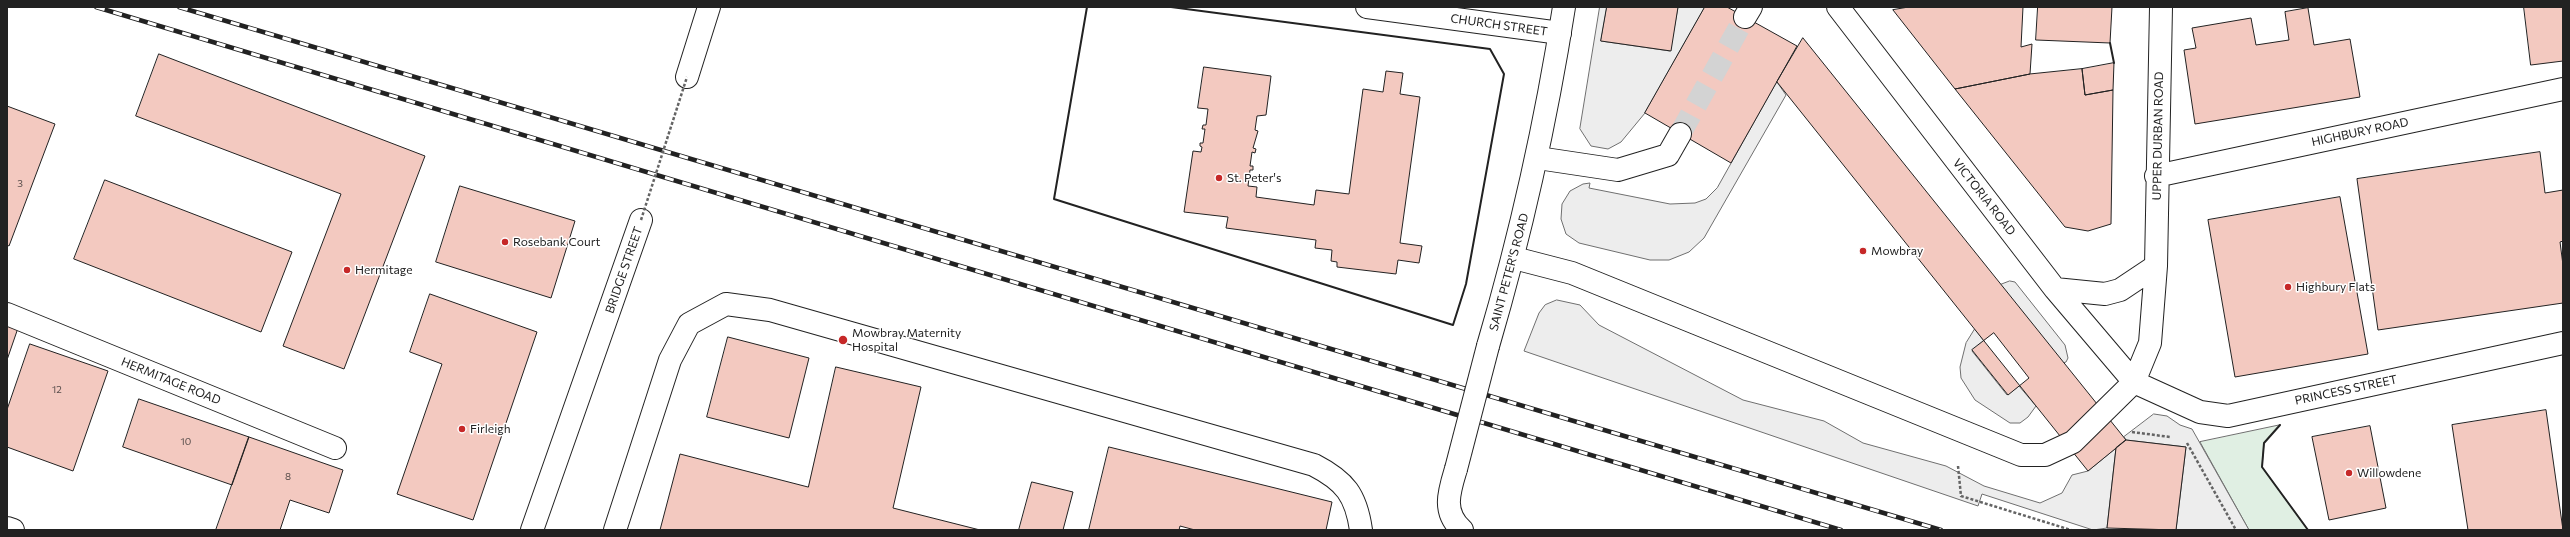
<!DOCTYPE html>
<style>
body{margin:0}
#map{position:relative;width:2570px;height:537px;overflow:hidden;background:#fff;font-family:Commissioner,sans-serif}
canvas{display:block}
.frame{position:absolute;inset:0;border:8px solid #222;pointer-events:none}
</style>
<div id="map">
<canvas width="2570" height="537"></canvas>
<div class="frame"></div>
</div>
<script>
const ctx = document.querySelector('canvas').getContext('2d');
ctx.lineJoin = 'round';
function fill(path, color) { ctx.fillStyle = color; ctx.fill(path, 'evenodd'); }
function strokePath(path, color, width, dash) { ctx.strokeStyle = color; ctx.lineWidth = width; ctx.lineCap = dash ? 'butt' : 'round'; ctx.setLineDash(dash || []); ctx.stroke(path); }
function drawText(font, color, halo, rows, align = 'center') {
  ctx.font = font + ' Commissioner,sans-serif'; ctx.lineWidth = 3; ctx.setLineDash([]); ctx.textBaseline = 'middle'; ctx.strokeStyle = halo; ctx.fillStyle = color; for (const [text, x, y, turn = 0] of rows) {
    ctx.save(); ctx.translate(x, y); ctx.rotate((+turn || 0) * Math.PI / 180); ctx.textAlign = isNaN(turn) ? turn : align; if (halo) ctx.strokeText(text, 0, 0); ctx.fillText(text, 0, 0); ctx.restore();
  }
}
const green = new Path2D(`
 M2280,425L2264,443L2262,467L2308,530H2249L2200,442Z`);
const parking = new Path2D(`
 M1600,7H1607L1601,41L1670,51L1678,7H1705L1645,113L1621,142L1608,149L1591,146L1580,129Z
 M1777,82L1786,95L1704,238L1689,252L1669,260H1650L1579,243L1566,234L1561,219L1562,204L1570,191L1583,184L1590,183L1589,188L1670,204L1695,203L1706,199L1717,188Z
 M2010,281L2015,282L2065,345L2068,358L2066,362L2063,363L2000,285Z
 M1557,300L1580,305L1599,325L1743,400L1824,421L1863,443L1946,466L1984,486L2040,503L2062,493L2072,475L2088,471L2116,448L2107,528L2093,530L1982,494L1978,506L1524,351L1539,313L1545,305Z
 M1975,329L1984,341L1972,351L2007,395L2019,386L2036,406L2028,417L2020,423H2010L1975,400L1961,378L1960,367L1966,343Z
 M2154,414L2167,416L2180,425L2192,429L2249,530H2176L2186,447L2126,440L2124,437Z`);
const building = new Path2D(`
 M1607,7H1678L1671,51L1601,41Z
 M1705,7H1727L1797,46L1731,163L1645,113Z
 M1909,7H2023L2021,47L2032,44L2030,74L1955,89L1893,10Z
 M2038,7H2112L2110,43L2036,40Z
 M2524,7H2563V61L2531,65Z
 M2308,8L2314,45L2350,39L2360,97L2195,124L2184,50L2196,48L2192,28L2251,18L2256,45L2289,40L2285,12Z
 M1803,38L2126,440L2088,471L1777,82Z
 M159,54L425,156L344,369L283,346L341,194L136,116Z
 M2114,63L2113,90L2085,95L2082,69Z
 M1204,67L1271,76L1266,115L1257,116L1255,130L1258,131L1253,148L1256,149L1255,153L1252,152L1250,166H1253V170H1250L1248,186L1257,187L1256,197L1314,205L1316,190L1349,194L1363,89L1383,92L1386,71L1403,73L1400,94L1420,97L1400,243L1422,246L1419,263L1398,260L1396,274L1337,267V262L1331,261L1332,250L1315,248L1316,240L1226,228L1228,217L1184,212L1193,151L1201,152L1202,147L1200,146V143H1203L1205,129H1202L1203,125H1206L1208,109L1198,108Z
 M2082,69L2085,95L2113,90L2111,224L2088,231L2065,227L1955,89L2030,74Z
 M7,106L55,124L9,246L7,245Z
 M2540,152L2545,193L2563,190V241L2560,242L2563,265V303L2378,330L2357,179Z
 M105,180L292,252L261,332L74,259Z
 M460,186L575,221L551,298L436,262Z
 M2340,197L2368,354L2235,377L2208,220Z
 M430,294L537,332L473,520L397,494L442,364L410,352Z
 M7,324L18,328L7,360Z
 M1994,333L2029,378L2008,395L1972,350Z
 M728,337L809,358L789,438L707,417Z
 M30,344L108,371L73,471L7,447V410Z
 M836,367L921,387L893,508L980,530H660L680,454L808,487Z
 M139,399L249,437L232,485L123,447Z
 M2546,410L2563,530H2468L2452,425Z
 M2370,426L2386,508L2329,520L2312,437Z
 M249,437L343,470L329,513L290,500L280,530H216Z
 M2126,440L2186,447L2176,530L2107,528L2116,448Z
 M1109,447L1332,502L1326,530H1195L1180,526L1179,530H1089Z
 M1032,482L1073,492L1063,530H1019Z`);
const minorTunnel = new Path2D(`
 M1680,134L1745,17`);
const path = new Path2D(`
 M2132,432L2170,437
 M2187,443L2236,530
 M1958,466L1961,496L2071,530`);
const minor = new Path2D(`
 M1367,7L1560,33
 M1838,7L2055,289L2134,382L2200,412L2228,416L2563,343
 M1745,17L1751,7
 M687,77L709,7
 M1538,158L1618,170L1668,155L1680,134
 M2156,176L2563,89
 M1514,258L1572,273L2021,455H2045L2073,442L2134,382L2150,343L2156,266L2161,7
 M2055,289L2105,294L2120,290L2156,266
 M7,314L335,448
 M7,528L13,530
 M532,530L641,220
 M615,530L670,360L689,324L726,304L770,310L1314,465C1345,481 1356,495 1361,530`);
const major = new Path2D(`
 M1488,346C1521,234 1546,122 1564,7
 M1456,469C1449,492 1442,512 1462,530`);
const rail = new Path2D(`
 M96,7L1841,530
 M179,7L1941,530`);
const pathBridge = new Path2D(`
 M641,220L687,77`);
const majorBridge = new Path2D(`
 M1456,469L1488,346`);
const wall = new Path2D(`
 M1087,7L1054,199L1453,325L1466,284L1504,74L1490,49L1171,7
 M2110,43L2114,63
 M2280,425L2264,443L2262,467L2308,530`);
const markers = [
 [1219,178,4,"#c62828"],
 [505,242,4,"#c62828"],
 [1863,251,4,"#c62828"],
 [347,270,4,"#c62828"],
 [2288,287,4,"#c62828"],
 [843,340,5,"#c62828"],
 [462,429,4,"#c62828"],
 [2349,473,4,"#c62828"]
];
const numberNames = [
 ["3",20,184],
 ["12",57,390],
 ["10",186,442],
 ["8",288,477]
];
const streetNames = [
 ["CHURCH STREET",1499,25,8],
 ["HIGHBURY ROAD",2360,132,-12],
 ["UPPER DURBAN ROAD",2158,136,-89],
 ["VICTORIA ROAD",1984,197,52],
 ["BRIDGE STREET",624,270,-71],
 ["SAINT PETER'S ROAD",1509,272,-75],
 ["HERMITAGE ROAD",171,381,22],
 ["PRINCESS STREET",2346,390,-12]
];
const poiNames = [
 ["St. Peter's",1227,178],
 ["Rosebank Court",513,242],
 ["Mowbray",1871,251],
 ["Hermitage",355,270],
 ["Highbury Flats",2296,287],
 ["Mowbray Maternity",852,333],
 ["Hospital",852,347],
 ["Firleigh",470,429],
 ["Willowdene",2357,473]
];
fill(green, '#e0efe3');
strokePath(green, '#6f6f6f', 1);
fill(parking, '#ededed');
strokePath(parking, '#6f6f6f', 1);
fill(building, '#f3c9c0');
strokePath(building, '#222', 1);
strokePath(minorTunnel, '#d3d3d3', 22, [22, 11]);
strokePath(minor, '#222', 24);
strokePath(major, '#222', 24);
strokePath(path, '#646464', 2.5, [3, 2]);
strokePath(minor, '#fff', 22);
strokePath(major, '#fff', 22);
strokePath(rail, '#222', 4.5);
strokePath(rail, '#fff', 3, [9]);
strokePath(majorBridge, '#222', 24, []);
strokePath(pathBridge, '#646464', 2.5, [3, 2]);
strokePath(majorBridge, '#fff', 22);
strokePath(wall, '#222', 2);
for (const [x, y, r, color] of markers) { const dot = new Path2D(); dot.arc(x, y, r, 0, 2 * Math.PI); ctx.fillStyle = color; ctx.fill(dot); strokePath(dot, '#fff', 1.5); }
drawText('10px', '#564c4a', null, numberNames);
drawText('12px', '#222', '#fff', streetNames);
drawText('12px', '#222', '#fff', poiNames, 'left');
</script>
